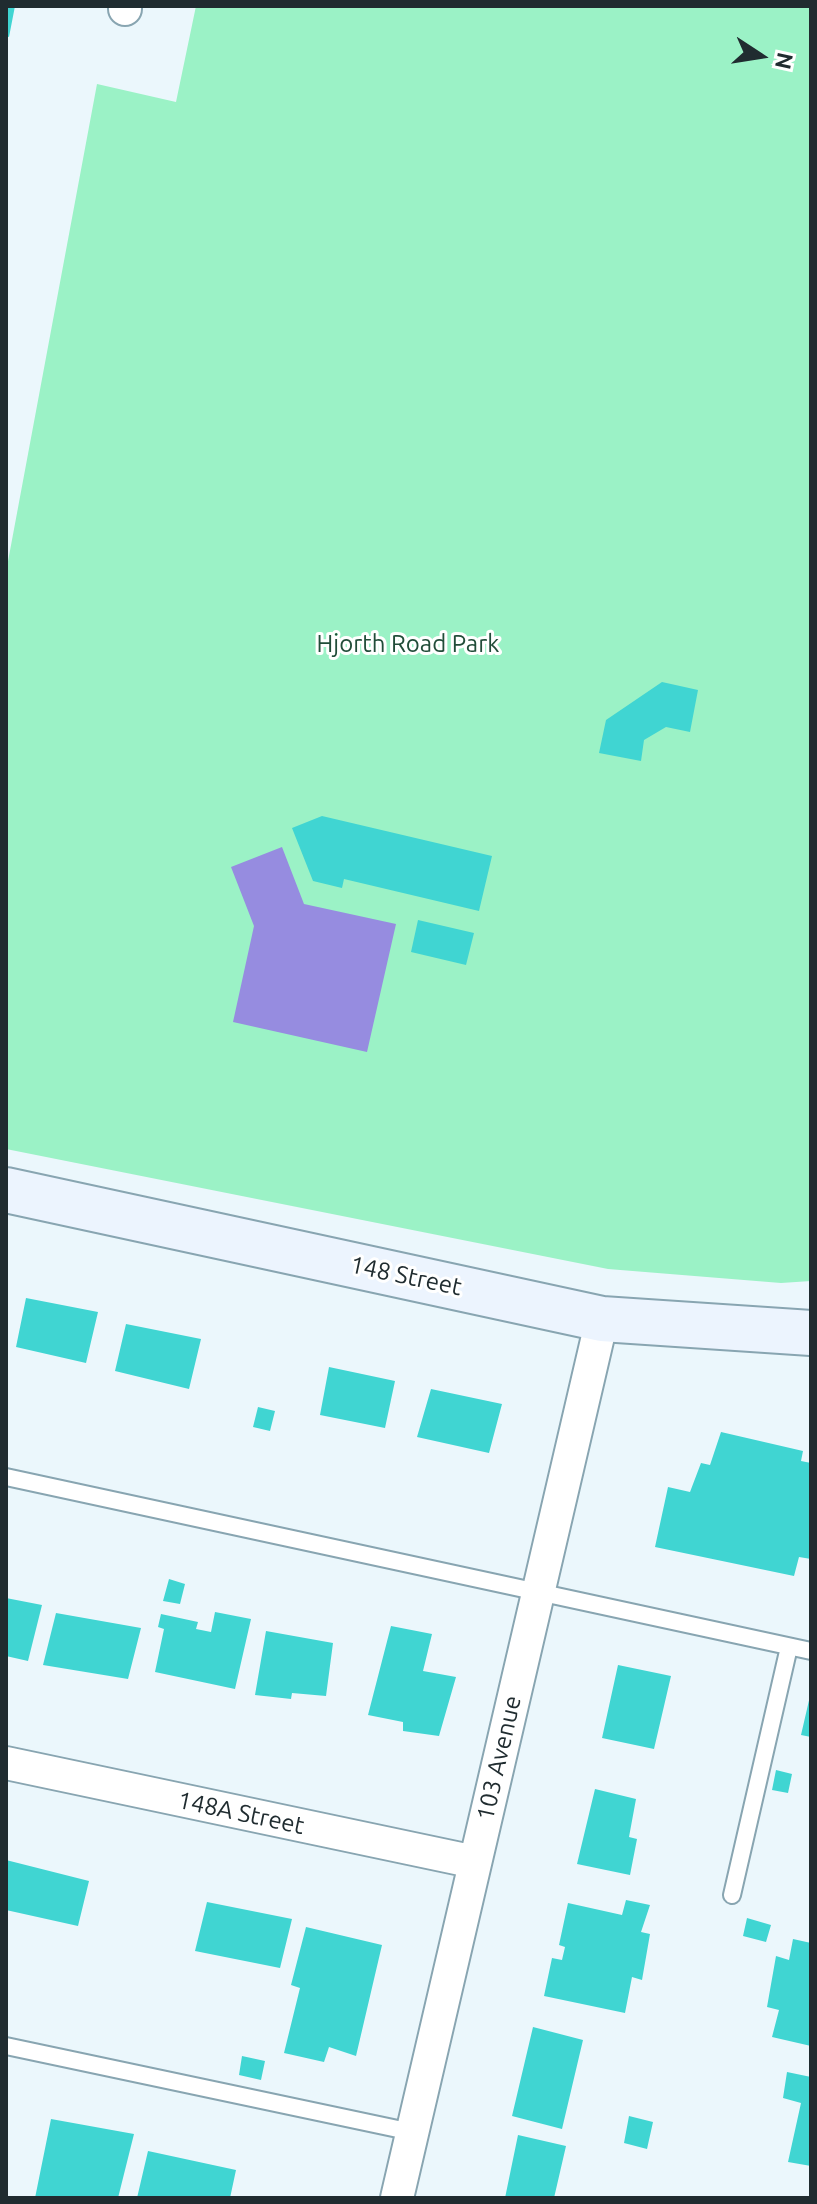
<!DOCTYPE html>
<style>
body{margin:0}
#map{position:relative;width:817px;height:2204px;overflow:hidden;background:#ebf7fc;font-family:Ubuntu,sans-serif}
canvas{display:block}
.frame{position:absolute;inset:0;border:8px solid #202c30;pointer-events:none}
.north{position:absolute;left:721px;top:16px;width:80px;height:80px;-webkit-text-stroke:6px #fff;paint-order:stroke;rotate:102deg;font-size:22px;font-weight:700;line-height:32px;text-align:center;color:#202c30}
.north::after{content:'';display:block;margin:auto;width:28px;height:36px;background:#202c30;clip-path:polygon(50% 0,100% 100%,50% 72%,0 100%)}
</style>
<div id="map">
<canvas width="817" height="2204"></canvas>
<div class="frame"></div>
<div class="north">N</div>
</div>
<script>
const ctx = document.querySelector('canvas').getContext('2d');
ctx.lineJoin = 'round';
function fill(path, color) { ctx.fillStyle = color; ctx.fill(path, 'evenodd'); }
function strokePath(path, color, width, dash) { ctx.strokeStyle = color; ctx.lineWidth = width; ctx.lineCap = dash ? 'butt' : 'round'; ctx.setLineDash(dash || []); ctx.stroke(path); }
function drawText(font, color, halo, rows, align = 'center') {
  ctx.font = font + ' Ubuntu,sans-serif'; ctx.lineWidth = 6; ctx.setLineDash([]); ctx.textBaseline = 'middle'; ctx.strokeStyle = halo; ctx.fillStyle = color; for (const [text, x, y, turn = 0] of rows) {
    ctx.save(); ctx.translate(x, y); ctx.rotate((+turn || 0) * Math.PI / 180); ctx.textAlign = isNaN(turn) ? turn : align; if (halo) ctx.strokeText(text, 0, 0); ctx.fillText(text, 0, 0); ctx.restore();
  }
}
const green = new Path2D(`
 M196,6H811V1281L781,1283L608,1269L6,1149V572L97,84L176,102Z`);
const water = new Path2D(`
 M282,847L304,904L396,924L367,1052L233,1022L254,926L231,867Z`);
const building = new Path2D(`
 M6,6H15L9,37L6,36Z
 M662,682L698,690L690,732L666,727L644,740L641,761L599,753L606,720Z
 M322,816L492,856L479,911L344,879L342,888L313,881L292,828Z
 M418,920L474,933L466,965L411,952Z
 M26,1298L98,1312L86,1363L16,1347Z
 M126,1324L201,1339L189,1389L115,1371Z
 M329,1367L395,1381L385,1428L320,1415Z
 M431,1389L502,1404L489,1453L417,1437Z
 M258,1407L275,1411L270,1431L253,1427Z
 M721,1432L803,1451L801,1461L811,1463V1559L799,1557L794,1576L655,1547L668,1487L690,1492L701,1463L710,1465Z
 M169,1579L185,1584L180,1604L163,1601Z
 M6,1598L42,1605L28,1661L6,1656Z
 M215,1612L251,1619L235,1689L155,1672L164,1629L158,1627L161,1614L198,1622L196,1629L211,1632Z
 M56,1613L141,1628L128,1679L43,1665Z
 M391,1626L432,1634L423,1671L456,1677L439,1736L403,1731V1722L368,1715Z
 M266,1631L333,1643L326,1696L292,1693L291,1699L255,1695Z
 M618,1665L671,1676L654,1749L602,1738Z
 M810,1696H811V1737L801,1735Z
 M776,1770L792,1774L788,1793L772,1790Z
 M595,1789L636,1799L629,1837L637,1839L630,1875L577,1864Z
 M6,1860L89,1881L78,1926L6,1910Z
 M626,1900L650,1905L641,1932L650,1934L642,1980L632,1977L625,2013L544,1996L552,1958L562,1960L565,1947L559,1945L568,1903L622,1915Z
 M207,1902L292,1919L280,1968L195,1951Z
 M747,1918L771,1925L766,1942L743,1936Z
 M306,1927L382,1945L356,2056L329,2047L324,2062L284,2053L300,1988L291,1985Z
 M793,1939L811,1943V2046L772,2037L779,2010L767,2007L776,1956L789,1960Z
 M533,2027L583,2040L562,2129L512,2116Z
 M242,2056L265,2061L261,2080L239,2075Z
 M787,2072L811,2077V2166L788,2162L801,2103L783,2098Z
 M629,2116L653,2122L647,2149L624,2143Z
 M51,2119L134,2134L118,2198H35Z
 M518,2135L566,2146L554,2198H505Z
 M148,2151L236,2170L230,2198H137Z`);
const lane = new Path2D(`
 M6,1477L811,1651
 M732,1895L789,1647
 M6,2046L412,2132`);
const street = new Path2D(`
 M125,9V6
 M6,1763L475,1862
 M397,2198L602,1319`);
const secondary = new Path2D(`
 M6,1190L602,1319L811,1333`);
const parkNames = [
 ["Hjorth Road Park",408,644]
];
const streetNames = [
 ["148 Street",406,1276,12],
 ["103 Avenue",499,1758,-77],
 ["148A Street",241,1813,12]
];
fill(green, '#9bf2c6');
fill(water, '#968ce0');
fill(building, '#40d5d2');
strokePath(lane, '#88a5b1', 20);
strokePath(street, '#88a5b1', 36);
strokePath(secondary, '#88a5b1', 48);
strokePath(lane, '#fff', 16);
strokePath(street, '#fff', 32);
strokePath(secondary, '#ecf4fe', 44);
drawText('24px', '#214d39', '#fff', parkNames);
drawText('24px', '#202c30', '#fff', streetNames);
</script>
